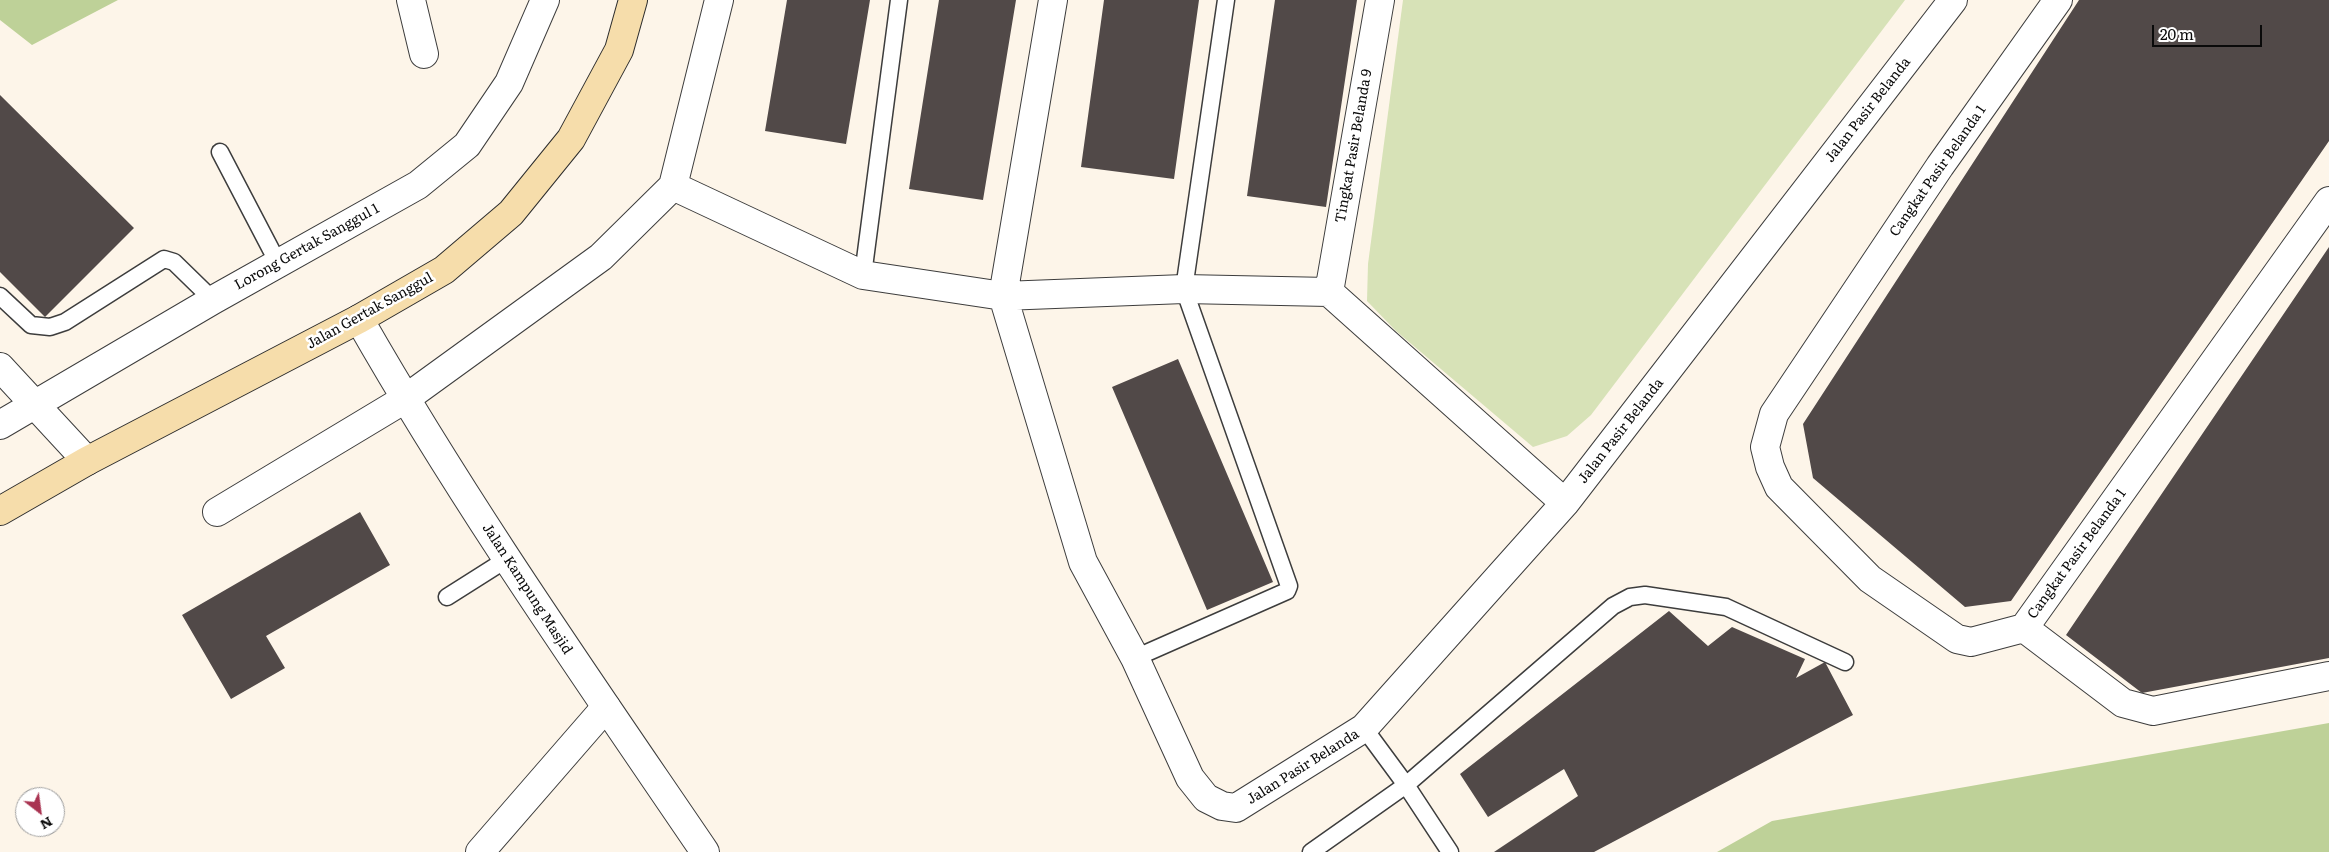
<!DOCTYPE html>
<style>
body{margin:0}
#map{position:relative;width:2329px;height:852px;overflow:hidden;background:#fdf5e9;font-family:Literata,serif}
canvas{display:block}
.north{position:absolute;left:15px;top:787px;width:50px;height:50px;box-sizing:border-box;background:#fff;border:1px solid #9d9d9d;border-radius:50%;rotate:150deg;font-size:14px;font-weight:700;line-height:20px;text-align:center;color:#0a0a0a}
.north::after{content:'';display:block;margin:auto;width:18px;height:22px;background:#a93351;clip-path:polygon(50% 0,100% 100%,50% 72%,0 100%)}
.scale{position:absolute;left:2152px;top:25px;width:110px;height:22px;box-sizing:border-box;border:2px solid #0a0a0a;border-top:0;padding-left:6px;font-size:15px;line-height:18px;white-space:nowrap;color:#0a0a0a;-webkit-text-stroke:4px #fff;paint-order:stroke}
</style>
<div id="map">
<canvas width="2329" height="852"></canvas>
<div class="north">N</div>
<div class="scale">20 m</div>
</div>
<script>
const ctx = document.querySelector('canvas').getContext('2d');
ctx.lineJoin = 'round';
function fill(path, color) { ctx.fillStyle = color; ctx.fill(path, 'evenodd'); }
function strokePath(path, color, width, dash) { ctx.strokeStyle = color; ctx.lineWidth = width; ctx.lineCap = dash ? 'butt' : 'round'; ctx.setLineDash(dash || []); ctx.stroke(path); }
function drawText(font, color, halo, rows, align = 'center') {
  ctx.font = font + ' Literata,serif'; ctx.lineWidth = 5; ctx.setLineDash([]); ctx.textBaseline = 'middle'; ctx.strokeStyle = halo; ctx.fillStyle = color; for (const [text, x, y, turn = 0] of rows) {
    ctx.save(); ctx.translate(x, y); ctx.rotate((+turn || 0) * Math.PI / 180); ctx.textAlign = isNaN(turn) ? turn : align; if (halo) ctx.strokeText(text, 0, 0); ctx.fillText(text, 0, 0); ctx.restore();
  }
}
const green = new Path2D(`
 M1403,0H1905L1591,415L1567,436L1533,447L1396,331L1367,301L1368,264Z`);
const forest = new Path2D(`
 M0,0H118L32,45L0,20Z
 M2329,723V852H1717L1772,821Z`);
const building = new Path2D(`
 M787,0H870L846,144L765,131Z
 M939,0H1016L983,200L909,189Z
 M1104,0H1199L1174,179L1081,167Z
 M1275,0H1357L1326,207L1247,196Z
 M2079,0H2329V141L2011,601L1965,607L1813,478L1803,424Z
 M0,95L134,228L45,317L0,272Z
 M2329,247V658L2142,693L2066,635Z
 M1178,359L1273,582L1207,610L1112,387Z
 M360,512L390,565L266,636L285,668L231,699L182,615Z
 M1669,611L1708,646L1732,627L1805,659L1796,678L1825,662L1853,715L1594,852H1494L1578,796L1564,769L1488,817L1460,774Z`);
const service = new Path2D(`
 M220,152L278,263
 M863,275L899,0
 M0,296L31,325L50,327L65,322L164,259L174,262L213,300
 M447,597L507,559
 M1135,658L1287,591L1289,586L1184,289L1226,0
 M1364,728L1406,785L1450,852
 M1311,852L1406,785L1613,606L1630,597L1645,595L1726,607L1845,662`);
const minor = new Path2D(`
 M411,0L424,54
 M1053,0L1003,296L1083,562L1135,658L1190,778L1206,798L1222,806L1236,808L1364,728L1565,503L1953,0
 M2058,0L1940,166L1774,414L1765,447L1770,467L1779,487L1870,579L1957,639L1971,642L2024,628L2329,201
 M673,186L719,0
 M1329,292L1380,0
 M0,367L87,461
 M0,425L213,300L418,185L467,145L509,83L545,0
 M217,512L405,399L601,257L673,186L863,275L1003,296L1184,289L1329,292L1565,503
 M2024,628L2123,703L2153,711L2329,676
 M480,852L606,707`);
const tertiary = new Path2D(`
 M359,319C464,503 586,677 705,852`);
const secondary = new Path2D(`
 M0,511L87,461L359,319L444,270L511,213L571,139L619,50L633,0`);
const streetNames = [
 ["Jalan Pasir Belanda",1868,110,-52],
 ["Tingkat Pasir Belanda 9",1354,146,-80],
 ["Cangkat Pasir Belanda 1",1938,171,-55],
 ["Lorong Gertak Sanggul 1",307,247,-29],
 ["Jalan Gertak Sanggul",370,311,-29],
 ["Jalan Pasir Belanda",1621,431,-52],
 ["Cangkat Pasir Belanda 1",2077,554,-54],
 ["Jalan Kampung Masjid",527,589,57],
 ["Jalan Pasir Belanda",1303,767,-32]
];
fill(green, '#d7e2b7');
fill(forest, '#bed198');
fill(building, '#514948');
strokePath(service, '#3d3d3d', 19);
strokePath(minor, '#3d3d3d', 30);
strokePath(tertiary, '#3d3d3d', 30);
strokePath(secondary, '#2c2c2c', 30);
strokePath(service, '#fff', 16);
strokePath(minor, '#fff', 28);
strokePath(tertiary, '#fff', 28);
strokePath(secondary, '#f6ddab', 28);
drawText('14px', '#0a0a0a', '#fff', streetNames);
</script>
